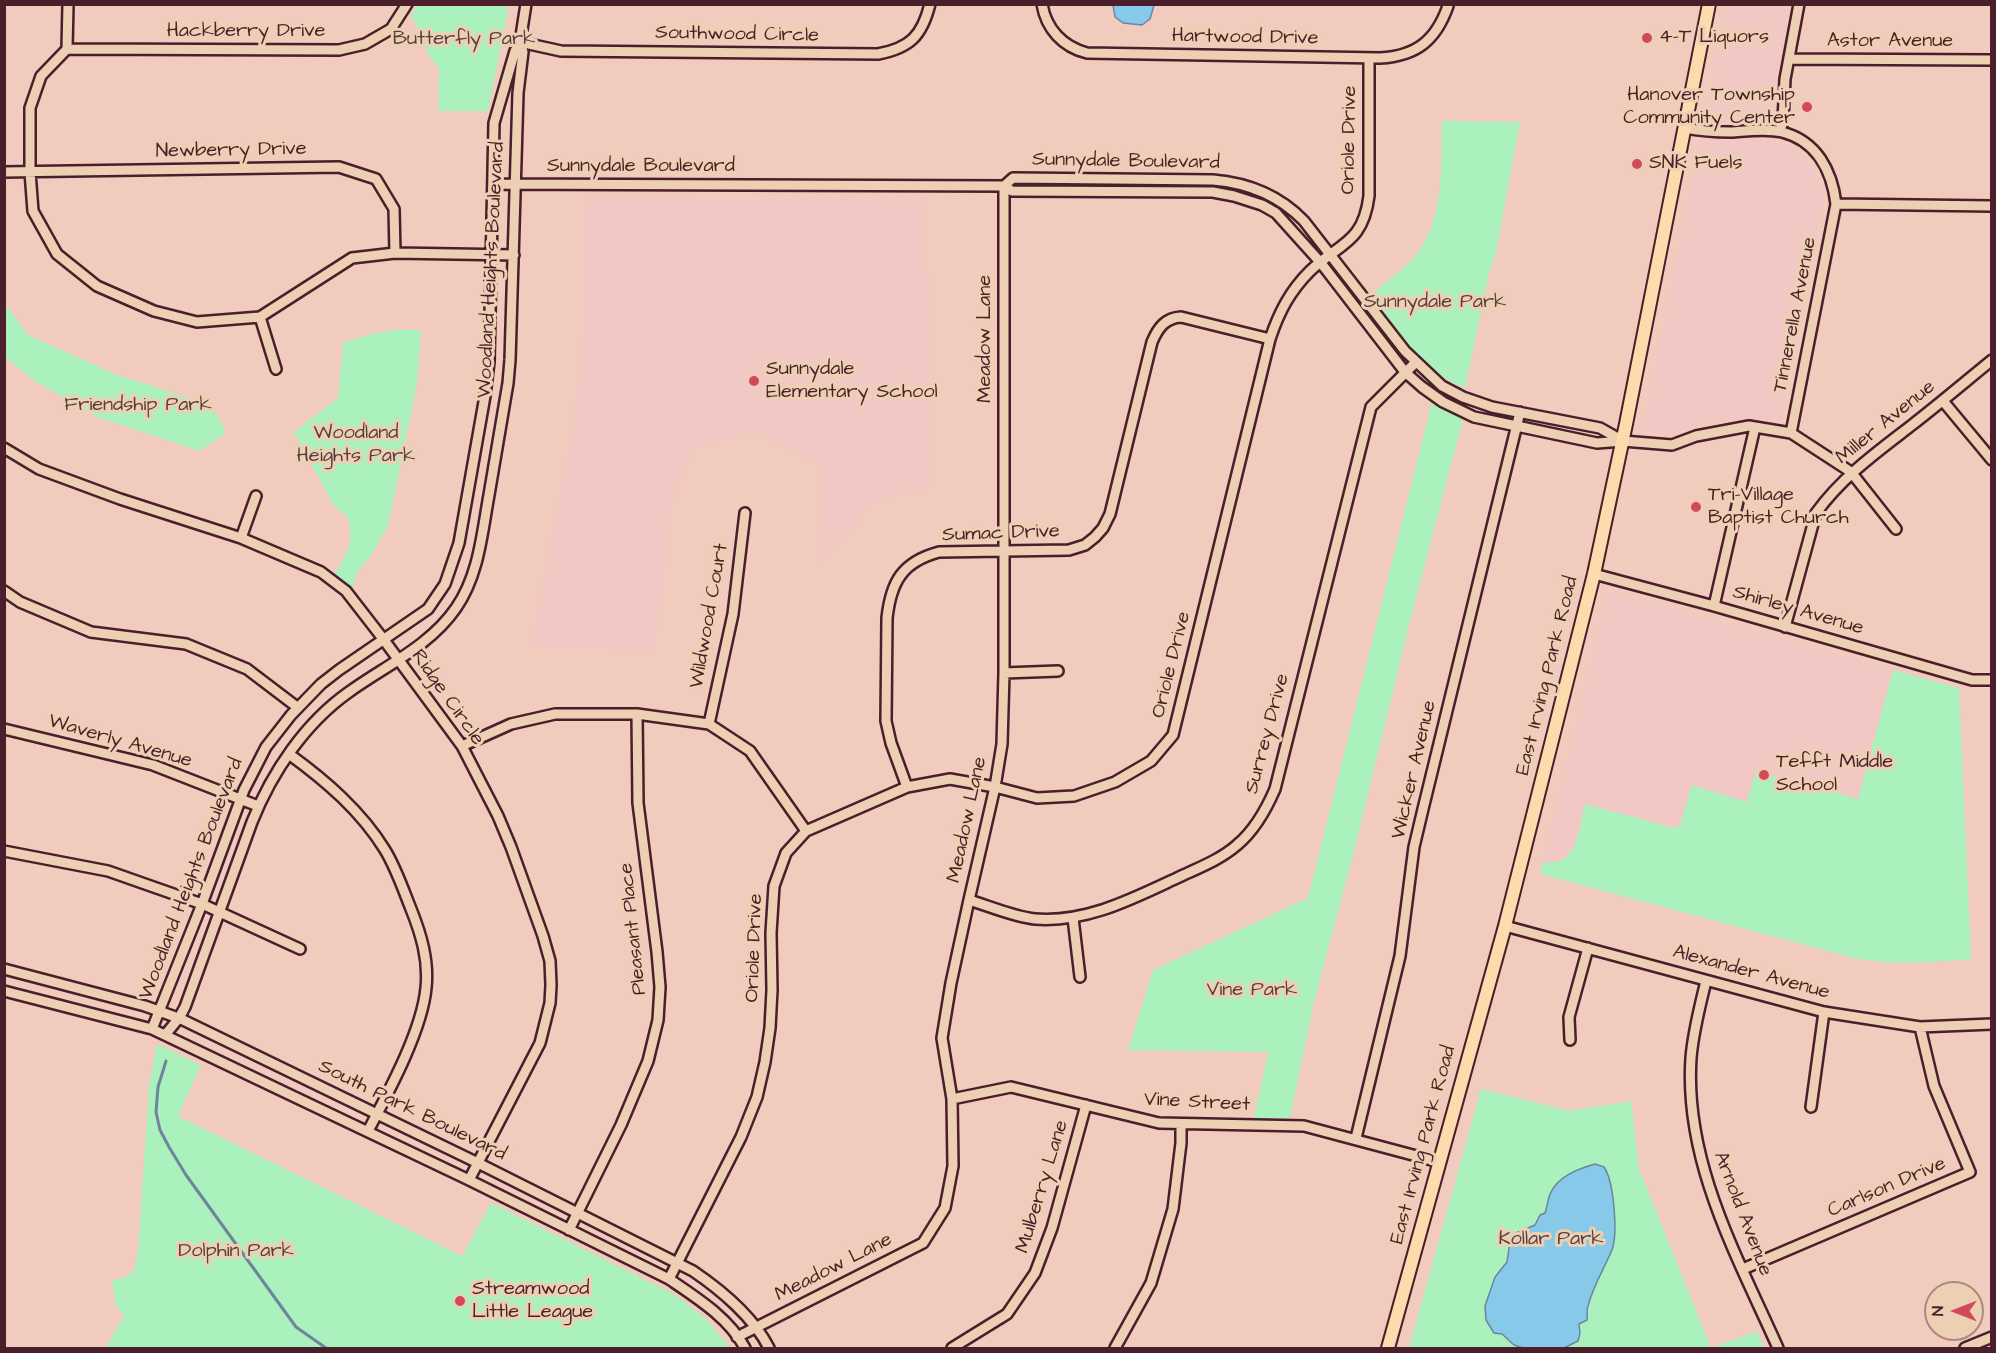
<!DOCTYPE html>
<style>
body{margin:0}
#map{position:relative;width:1996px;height:1353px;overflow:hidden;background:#f0cbbe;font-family:"Architects Daughter",sans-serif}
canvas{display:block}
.frame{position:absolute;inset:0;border:6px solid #4a1f2b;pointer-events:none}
.north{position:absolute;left:1924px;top:1281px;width:60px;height:60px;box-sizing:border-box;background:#edd0b4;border:2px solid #ac897d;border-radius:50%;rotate:270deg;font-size:16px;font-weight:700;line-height:24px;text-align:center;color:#4a1f2b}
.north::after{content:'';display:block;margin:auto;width:21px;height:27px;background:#d1495b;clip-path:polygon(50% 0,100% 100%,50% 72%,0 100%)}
</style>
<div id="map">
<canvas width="1996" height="1353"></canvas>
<div class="frame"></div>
<div class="north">N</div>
</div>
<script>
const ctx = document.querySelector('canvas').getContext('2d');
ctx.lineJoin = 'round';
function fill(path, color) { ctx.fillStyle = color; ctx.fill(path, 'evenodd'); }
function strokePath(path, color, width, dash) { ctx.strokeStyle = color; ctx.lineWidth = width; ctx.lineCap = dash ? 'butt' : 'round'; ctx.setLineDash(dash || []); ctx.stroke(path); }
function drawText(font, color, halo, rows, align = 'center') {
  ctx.font = font + ' "Architects Daughter",sans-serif'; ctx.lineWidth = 6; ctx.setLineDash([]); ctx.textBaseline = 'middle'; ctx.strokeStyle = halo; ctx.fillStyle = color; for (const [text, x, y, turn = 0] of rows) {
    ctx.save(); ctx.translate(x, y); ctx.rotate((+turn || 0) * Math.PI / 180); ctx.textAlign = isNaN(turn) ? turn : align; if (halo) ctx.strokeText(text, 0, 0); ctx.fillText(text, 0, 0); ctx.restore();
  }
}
const built = new Path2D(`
 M1728,5H1793L1780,70L1776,143L1797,151L1812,166L1822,186L1823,196L1781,421L1747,419L1719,421L1666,432L1644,430Z
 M586,199L924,202L922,275L930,277L928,486L870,503L846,535L817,565L823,466L753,430L694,447L678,479L671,502L654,649L532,646L572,435L585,333Z
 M1609,592L1959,688L1971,959L1927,964H1896L1854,958L1540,874Z`);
const green = new Path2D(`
 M417,5H509L488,111H438L439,68L429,56L421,34L411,16Z
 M1442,121L1520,122L1496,252L1489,273L1465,388C1456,384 1447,380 1439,375C1410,354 1392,323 1371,295C1389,279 1415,262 1426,240C1444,204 1441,160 1442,121Z
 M4,302L28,335L115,374L208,404L220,420L226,433L200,451L97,417L35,381L5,357Z
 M397,330H421L417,384L388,526L371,555L358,572L351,589L334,575C348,553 354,544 348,517L334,506L294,432L338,398L343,343L375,333Z
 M1432,402L1463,419L1412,613L1353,855L1314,1002L1290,1118H1254L1268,1052L1128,1050L1153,970L1308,898Z
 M1893,670L1959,688L1971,959C1931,963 1894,965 1854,958L1540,874L1543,862C1578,868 1578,830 1585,804L1675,828L1680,825L1692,785L1747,802L1756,771L1858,799Z
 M157,1044L201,1065L178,1116L462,1256L491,1203L675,1295L704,1317L731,1348H106L124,1315L116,1306L112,1281L123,1278L134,1271L138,1252L149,1086Z
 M1481,1089L1570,1111L1631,1101L1639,1169L1711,1348L1757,1331L1764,1348H1409Z`);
const water = new Path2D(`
 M1113,5V4L1154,5L1150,19L1142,25L1123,23L1115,17Z
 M1595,1164L1604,1167C1614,1181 1618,1234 1612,1250C1604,1269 1593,1286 1588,1306C1586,1311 1588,1315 1587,1320L1579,1324L1580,1333L1578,1341L1564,1348H1523L1514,1345L1502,1334L1494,1333L1486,1320L1485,1306L1495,1277L1507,1262L1510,1241L1516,1233L1535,1225L1540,1215L1545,1213C1547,1207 1548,1200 1550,1194C1558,1176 1578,1169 1595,1164Z`);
const stream = new Path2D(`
 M166,1061L158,1087L156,1112L160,1130L169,1147L186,1175L296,1327L326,1348`);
const minor = new Path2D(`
 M68,4L67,49L41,76L30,108V172L33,211L57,254L97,286L154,311L197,322L260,317L352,258L395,253L514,255
 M1042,4C1046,29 1063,47 1087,53L1380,58C1417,56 1436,40 1448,6
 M520,42L561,51L878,54C910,48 922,36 930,4
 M67,49L339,50L365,44L391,29L407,4
 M1789,59L1992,60
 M1685,128C1700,131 1715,132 1731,132C1747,131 1766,128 1782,132C1817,141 1832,171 1836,204L1992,206
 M1780,131L1783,121L1785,79L1799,4
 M4,172L339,167L376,179L394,209L395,253
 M493,184L1004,186L1012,191L1213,192L1234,196L1262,205L1276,213L1321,263L1405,372L1422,387L1443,402L1474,417L1597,443L1623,441L1672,445L1696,436L1749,426L1791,433L1851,472L1896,529
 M1004,186L1013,178L1213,180C1249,183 1279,195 1304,221L1405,351L1442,386L1463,397L1492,407L1600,428L1623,441
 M260,317L276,369
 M1943,401L1992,460
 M1791,433L1836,204
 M4,448L39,469L120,499L241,538L321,572L346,591L384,640L462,746L498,816L511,847L543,936L550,961L551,985L550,1003L540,1043L469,1180
 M241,538L256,496
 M1594,574L1714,606L1972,680H1992
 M4,591L20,602L91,632L186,644L247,669L297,707
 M1714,606L1755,427
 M1785,627L1816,513C1842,477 1877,452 1912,425C1939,404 1965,382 1992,360
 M1004,673L1058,671
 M709,724L733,614L745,513
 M4,729L153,765L258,806
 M462,746L511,724L555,714H637L709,724L750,751L806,831
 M289,754C326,781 361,811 385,850C396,868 403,889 411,909C421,934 429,960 426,988C422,1031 388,1093 368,1131
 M907,787L891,743L886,721L887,618C891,582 902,562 939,552L1069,550L1085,545L1095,537L1103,528L1110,514L1152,342C1158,328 1165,318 1181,317L1270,339
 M4,851L108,871L202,904L300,949
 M969,900C989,906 1014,917 1035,919C1086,923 1132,899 1177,878C1198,868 1220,860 1237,845C1255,830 1266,810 1275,789L1371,407L1416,362
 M1073,918L1080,977
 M1505,926L1824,1012L1920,1027L1992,1024
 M4,969L145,1006L181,1019L478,1163L693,1271C721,1290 754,1318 769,1348
 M1706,981C1700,1006 1693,1032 1691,1058C1684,1162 1737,1256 1778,1348
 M4,991L152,1029L469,1180L669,1279C697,1298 729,1318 745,1348
 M152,1029L202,904L244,790L266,747L291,715L321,684L339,670L428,609L445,584L459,543L485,396L489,362L494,123L515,51L520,42L526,4
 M165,1035L179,1018L185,1007L252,822C272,772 305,723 349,692C385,666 430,646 456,608C479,575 482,533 489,495C495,458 502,420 508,383L510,360L518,93L523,52L520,42
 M1570,1040L1569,1017L1588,948
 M952,1099L1011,1087L1159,1123L1304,1126L1439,1162
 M1811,1107L1824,1012
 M1356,1138L1400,956L1414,847L1423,809L1520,412
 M569,1230L621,1125L648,1061L658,1020L660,987L657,952L638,803L637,714
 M1743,1269L1970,1172L1934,1086L1920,1027
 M669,1279L741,1137L757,1097L765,1062L770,1028L772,990L771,933L774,886L786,853L806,831L907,787L950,779L995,787L1037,798L1074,796L1115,782L1151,761L1173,735L1270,339C1279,312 1290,291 1310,271C1339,243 1363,244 1369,196V58
 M737,1337L923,1243L945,1208L953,1166L952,1099L942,1038L951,983L969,900L995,787L1002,744L1004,673V186
 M952,1348L1007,1314L1035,1273L1052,1228L1086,1105
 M1115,1348L1151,1283L1173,1209L1181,1143V1124
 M1965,1348L1992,1337`);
const major = new Path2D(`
 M1388,1348L1505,926L1594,574L1626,424L1709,4`);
const markers = [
 [1647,38,6,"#d1495b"],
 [1807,107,6,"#d1495b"],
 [1637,164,6,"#d1495b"],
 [754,381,6,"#d1495b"],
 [1696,507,6,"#d1495b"],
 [1764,775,6,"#d1495b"],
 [460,1301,6,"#d1495b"]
];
const streetNames = [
 ["Hackberry Drive",246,32],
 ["Southwood Circle",737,35,1],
 ["Hartwood Drive",1245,38,1],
 ["Astor Avenue",1890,42],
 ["Oriole Drive",1350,140,-89],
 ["Newberry Drive",231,151,-1],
 ["Sunnydale Boulevard",1126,162,1],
 ["Sunnydale Boulevard",641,167],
 ["Woodland Heights Boulevard",492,270,-87],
 ["Tinnerella Avenue",1796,315,-79],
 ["Meadow Lane",986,339,-90],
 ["Miller Avenue",1886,423,-39],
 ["Sumac Drive",1001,534,-2],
 ["Shirley Avenue",1798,611,16],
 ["Wildwood Court",710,616,-80],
 ["Oriole Drive",1172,665,-76],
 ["East Irving Park Road",1548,676,-76],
 ["Ridge Circle",447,698,55],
 ["Surrey Drive",1268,734,-75],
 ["Waverly Avenue",120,742,16],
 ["Wicker Avenue",1415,770,-77],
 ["Meadow Lane",968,820,-78],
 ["Woodland Heights Boulevard",192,879,-69],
 ["Pleasant Place",634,929,-96],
 ["Oriole Drive",755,948,-88],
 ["Alexander Avenue",1751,973,15],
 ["Vine Street",1197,1103,3],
 ["South Park Boulevard",412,1111,26],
 ["East Irving Park Road",1424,1145,-75],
 ["Mulberry Lane",1043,1187,-73],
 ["Carlson Drive",1887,1188,-23],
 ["Arnold Avenue",1742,1214,69],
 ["Meadow Lane",834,1268,-27]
];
const poiNames = [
 ["4-T Liquors",1659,38],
 ["Hanover Township",1795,96,"right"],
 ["Community Center",1795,119,"right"],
 ["SNK Fuels",1649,164],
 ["Sunnydale",766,370],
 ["Elementary School",766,393],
 ["Tri-Village",1708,496],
 ["Baptist Church",1708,519],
 ["Tefft Middle",1776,763],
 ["School",1776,786],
 ["Streamwood",472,1290],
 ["Little League",472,1313]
];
const parkNames = [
 ["Butterfly Park",464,40],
 ["Sunnydale Park",1435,303],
 ["Friendship Park",138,406],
 ["Woodland",356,434],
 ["Heights Park",356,457],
 ["Vine Park",1252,991],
 ["Kollar Park",1551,1240],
 ["Dolphin Park",236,1252]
];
fill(built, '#f2c8c5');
fill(green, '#aaf1be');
fill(water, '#86c9e8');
strokePath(water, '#6e859c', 1.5);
strokePath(stream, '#6e859c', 3);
strokePath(minor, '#4a1f2b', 14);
strokePath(major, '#4a1f2b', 16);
strokePath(minor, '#edd0b4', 9);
strokePath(major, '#fedbac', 12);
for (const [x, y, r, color] of markers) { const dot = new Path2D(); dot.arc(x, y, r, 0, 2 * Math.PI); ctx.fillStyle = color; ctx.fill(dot); strokePath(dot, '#edd0b4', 2); }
drawText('20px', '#4a1f2b', '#edd0b4', streetNames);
drawText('20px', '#4a1f2b', '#edd0b4', poiNames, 'left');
drawText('20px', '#583e41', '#edd0b4', parkNames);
</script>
